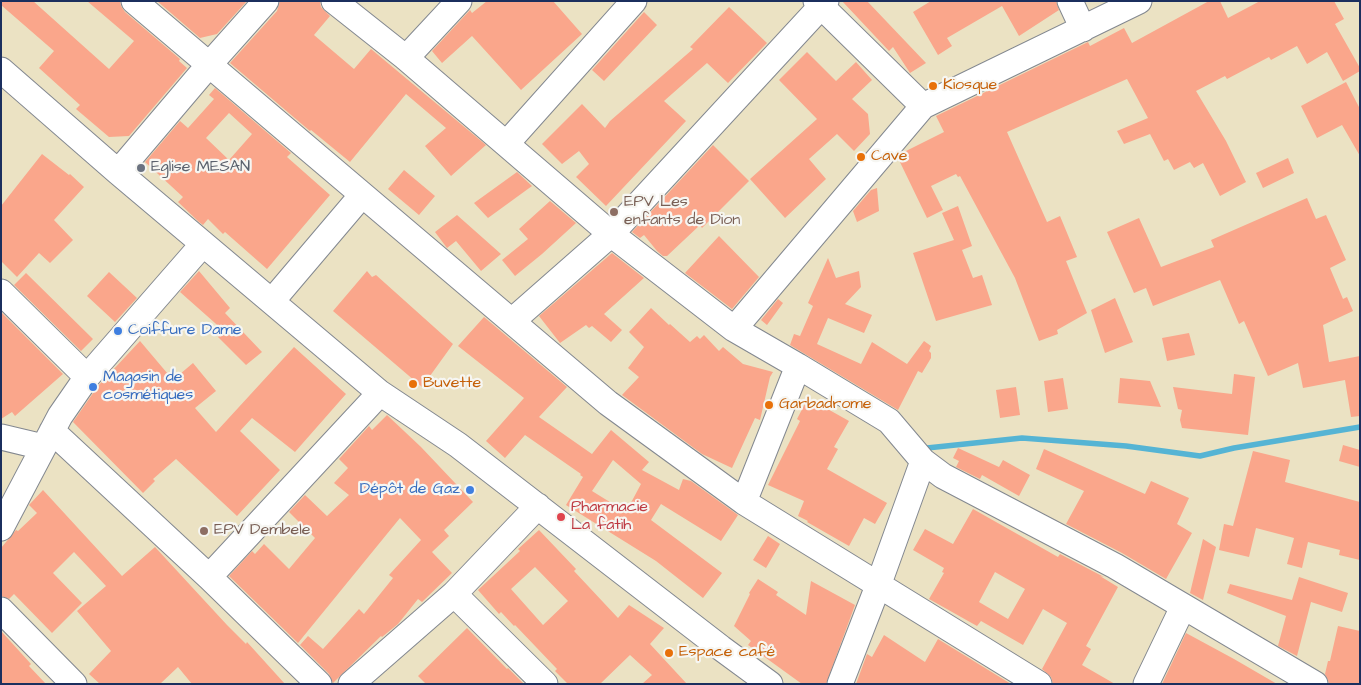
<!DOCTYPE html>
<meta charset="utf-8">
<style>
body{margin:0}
#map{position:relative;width:1361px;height:685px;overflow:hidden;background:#ebe2c3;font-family:"Architects Daughter",sans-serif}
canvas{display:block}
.frame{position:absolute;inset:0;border:2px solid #1b2f5e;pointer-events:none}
</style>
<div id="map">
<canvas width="1361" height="685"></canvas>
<div class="frame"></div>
</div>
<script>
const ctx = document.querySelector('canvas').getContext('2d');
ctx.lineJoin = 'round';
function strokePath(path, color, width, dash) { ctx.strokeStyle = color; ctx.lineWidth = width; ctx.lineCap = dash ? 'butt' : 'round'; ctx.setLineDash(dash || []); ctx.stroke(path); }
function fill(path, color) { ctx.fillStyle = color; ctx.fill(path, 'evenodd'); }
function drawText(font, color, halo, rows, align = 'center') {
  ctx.font = font + ' "Architects Daughter",sans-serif'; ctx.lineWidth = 4.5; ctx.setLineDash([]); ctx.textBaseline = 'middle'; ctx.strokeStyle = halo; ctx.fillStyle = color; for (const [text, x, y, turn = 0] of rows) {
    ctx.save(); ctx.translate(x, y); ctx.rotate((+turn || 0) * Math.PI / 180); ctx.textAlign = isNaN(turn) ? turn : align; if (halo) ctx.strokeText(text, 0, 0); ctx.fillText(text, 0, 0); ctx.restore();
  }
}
const stream = new Path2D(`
 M927,448L1022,438L1126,446L1200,456L1234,448L1360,427`);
const building = new Path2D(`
 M1,1H33L109,69L134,41L87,1H120L121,6L125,12L180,59L179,61L187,68L129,136L109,137L76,109L80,105L39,68L54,51L1,5Z
 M157,1H247L217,34L200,38Z
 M280,1H320L321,7L330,16L314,35L354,69L371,49L486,145L451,176L425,146L446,128L406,94L350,162L311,130L310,131L230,63L277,11Z
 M487,1H553L582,34L521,90L472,36L442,63L432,51L470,10L472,13Z
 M842,1H867L926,63L910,73L893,47L889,51Z
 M931,1H1056L1059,10L1019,36L1002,6L947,38L952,46L938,55L913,12Z
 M1209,1H1220L1228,18L1260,1H1334L1344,19L1335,24L1360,68V71L1343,81L1327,52L1307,64L1297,46L1271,60L1269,57L1227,79L1225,76L1196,91L1226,141L1246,182L1220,196L1203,163L1194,168L1190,162L1174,170L1168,159L1164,161L1150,134L1124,144L1117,131L1148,118L1127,79L1007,132L1047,222L1060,216L1077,257L1066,261L1087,313L1057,330L1058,334L1039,341L1015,278L960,176L958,177L956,174L931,186L943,210L927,218L898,158L902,153L944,132L936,116L1086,43L1088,42L1090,46L1124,28L1132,43Z
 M729,7L767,43L728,83L707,63L664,101L686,121L606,206L576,177L589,164L579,151L562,164L542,144L582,104L605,128L610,121L693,49L690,47Z
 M644,12L657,25L604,81L592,70Z
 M807,52L836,81L856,62L872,80L852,99L868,114L870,134L854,151L837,134L809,159L826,179L785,218L750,179L817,119L779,80Z
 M1346,82L1360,109V156L1342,125L1317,138L1301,106Z
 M215,88L291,153L287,157L330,195L267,269L225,232L223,234L208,219L203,225L199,222L178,202L183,197L145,162L180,121L188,128L214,99L209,95ZM229,113L252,134L229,160L206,138Z
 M713,145L749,181L702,228L700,225L667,256H663L657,251L644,235L640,238L632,232Z
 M42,154L69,175L70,174L84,187L54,220L73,240L50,263L39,253L17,277L1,261V206Z
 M1288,158L1294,173L1263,188L1256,173Z
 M404,170L435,196L419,215L388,189Z
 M517,172L532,186L488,218L474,203Z
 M877,188L879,211L857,222L853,211L871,190Z
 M1307,198L1316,219L1326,215L1346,260L1330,268L1343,299L1347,297L1353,311L1323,325L1329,362L1360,356V416L1351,417L1345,380L1303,388L1298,363L1268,376L1244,321L1239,324L1220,280L1153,306L1146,288L1134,293L1107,232L1139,218L1161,267L1214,247L1211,240Z
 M550,201L576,223L542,254L515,276L502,260L528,239L519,229Z
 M958,206L972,246L962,250L973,278L982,275L992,305L936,321L913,253L954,240L942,213Z
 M457,215L501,254L481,271L456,241L447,248L435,232Z
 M719,236L759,277L732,309L685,273Z
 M612,253L644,278L604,314L622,330L611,342L592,326L589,328L586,325L560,343L539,316Z
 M828,258L836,278L859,271L861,287L845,304L872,315L864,333L828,318L817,344L861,364L872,342L907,364L924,341L931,346L929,351L931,353V358L922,373L918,371L898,410L790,345L794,334L800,336L813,306L808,303Z
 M199,271L230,308L225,313L262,352L246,365L218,337L224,331L180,292Z
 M367,271L372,277L376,275L453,344L422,387L333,311Z
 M109,272L137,298L115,322L87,296Z
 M26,273L93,339L81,351L14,285Z
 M1115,298L1133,342L1105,353L1091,310Z
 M778,299L783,303L767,325L761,320Z
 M651,308L669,325L670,324L690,342L697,336L700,339L704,335L719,351L723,347L743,364L773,372L770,377L760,420L755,418L732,468L702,454L622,395L639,377L628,368L644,347L629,332Z
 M1,312L63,374L15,416L12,412L1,419Z
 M484,317L567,387L539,417L592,454L611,430L649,462L642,470L679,490L683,479L691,481L738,515L721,541L661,504L651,520L722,573L703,598L656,561L566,505L583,477L580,475L581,474L525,435L505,458L486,441L524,398L458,346ZM613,460L641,484L626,512L592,491Z
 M1189,333L1195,355L1167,361L1162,338Z
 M140,341L173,380L193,363L216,391L195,408L216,432L294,347L346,394L295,452L252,418L240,431L280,470L237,516L176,459L153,479L155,481L143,493L73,422L98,386Z
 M1234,374L1255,377L1248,435L1182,428L1180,420L1182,410L1178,409L1173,387L1232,394Z
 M1063,378L1068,409L1048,412L1044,381Z
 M1120,378L1150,381L1161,407L1118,403Z
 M1016,387L1020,415L1000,418L996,390Z
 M808,398L849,421L834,447L838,449L827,469L887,503L875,524L864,518L849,546L807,522L808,521L798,516L804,501L768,485L800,421L797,419Z
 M387,415L421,447L473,502L444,530L449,536L432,552L452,573L422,602L418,599L398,624L382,637L381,636L333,683L329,674L300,645L308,636L323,649L359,609L364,614L393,578L389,575L421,540L400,518L298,643L229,576L252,551L255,554L264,544L289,569L315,538L289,512L305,495L327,516L349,495L334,483L348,468L339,459L369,426L372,430Z
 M1343,445L1360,450V467L1339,461Z
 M958,448L999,467L1003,460L1030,475L1019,496L982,475L980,479L956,467L959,461L953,458Z
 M1044,449L1145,494L1151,481L1189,498L1177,524L1192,533L1166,579L1122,553L1066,524L1084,491L1036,469Z
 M1253,451L1290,460L1285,482L1360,502V560L1339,555L1340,550L1308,542L1302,568L1287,564L1294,538L1256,528L1249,557L1219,550L1224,524L1233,526Z
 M43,490L122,576L155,547L227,625L246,644L247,642L285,684H192L178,667L160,684H100L89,674L111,651L77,611L106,586L74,552L53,573L82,603L52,633L14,594L9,599L1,596V548L16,530L18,531L37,513L29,505Z
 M973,509L1058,557L1060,554L1104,577L1100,576L1118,587L1086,646L1091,649L1082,665L1115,684H1053L1051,677L1042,669L1067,623L1043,609L1023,645L981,621L977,626L929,599L944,573L942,572L944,568L913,550L925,529L953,544ZM995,572L1025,589L1008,619L979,602Z
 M539,530L576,569L574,571L618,618L629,605L664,628L650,644L687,684H642L652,675L630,655L600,684H568L555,671L557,669L515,625L514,626L501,612L499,614L478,590L520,551L518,549ZM535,567L568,601L543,625L511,589Z
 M768,536L780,544L766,568L753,560Z
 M1203,539L1216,547L1203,600L1190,593Z
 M1299,577L1348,593L1342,612L1311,602L1297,656L1278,646L1286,616L1227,593L1230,584L1292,600Z
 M758,579L778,592L776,595L806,615L811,581L855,605L826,684H802L748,645L751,641L734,626L750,594L749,593Z
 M1338,626L1360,631V684L1329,683L1325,674L1328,661H1330Z
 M467,628L507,669L508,668L524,684H426L418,676Z
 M1,631L31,664L29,666L46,684H1Z
 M1186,633L1234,659L1277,684H1162Z
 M884,635L925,662L938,639L1011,684H856L867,654L872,657Z`);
const minor = new Path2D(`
 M134,1L608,403L744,502L1039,684
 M334,1L406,58L611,234L734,329L798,366L744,502
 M816,1L923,106
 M1070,1L1083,29
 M406,58L459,1
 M1,70L118,172L380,393L458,445L721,648L770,684
 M507,143L634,1
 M118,172L208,66L266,1
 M1,292L87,377
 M272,301L362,195
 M512,321L611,234L826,1
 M734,329L923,106L1139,1
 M798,366L889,421L923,461L943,476L1115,566L1315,684
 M52,431L209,577L319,684
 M1,437L43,447
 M1,528L60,416L87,377L203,244
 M209,577L380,393
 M454,594L545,684
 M1,610L74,684
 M351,684L454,594L538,506
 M840,684L878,586L923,461
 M1146,684L1183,607`);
const markers = [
 [933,86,5,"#e8710a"],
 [861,157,5,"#e8710a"],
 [141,168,5,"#6b7280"],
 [614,212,5,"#8d6e63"],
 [118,331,5,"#3f7fe0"],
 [413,384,5,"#e8710a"],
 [93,387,5,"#3f7fe0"],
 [769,405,5,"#e8710a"],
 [470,490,5,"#3f7fe0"],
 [561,517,5,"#e0444e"],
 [204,531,5,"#8d6e63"],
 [669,653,5,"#e8710a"]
];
const foodNames = [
 ["Kiosque",943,86],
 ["Cave",871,157],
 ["Buvette",423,384],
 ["Garbadrome",779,405],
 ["Espace café",679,653]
];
const worshipNames = [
 ["Eglise MESAN",151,168]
];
const educationNames = [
 ["EPV Les",624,203],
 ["enfants de Dion",624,221],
 ["EPV Dembele",214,531]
];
const shopNames = [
 ["Coiffure Dame",128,331],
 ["Magasin de",103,378],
 ["cosmétiques",103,396],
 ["Dépôt de Gaz",460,490,"right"]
];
const healthNames = [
 ["Pharmacie",571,508],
 ["La fatih",571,526]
];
strokePath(stream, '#55b4d4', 5.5);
fill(building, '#faa68b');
strokePath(minor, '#838890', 27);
strokePath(minor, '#fff', 25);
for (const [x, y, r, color] of markers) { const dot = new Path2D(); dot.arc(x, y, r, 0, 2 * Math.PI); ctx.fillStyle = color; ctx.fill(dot); strokePath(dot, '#f6f6f2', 2); }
drawText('16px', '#c56008', '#f6f6f2', foodNames, 'left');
drawText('16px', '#5b616d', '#f6f6f2', worshipNames, 'left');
drawText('16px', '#785e54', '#f6f6f2', educationNames, 'left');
drawText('16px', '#366cbe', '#f6f6f2', shopNames, 'left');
drawText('16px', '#be3a42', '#f6f6f2', healthNames, 'left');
</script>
